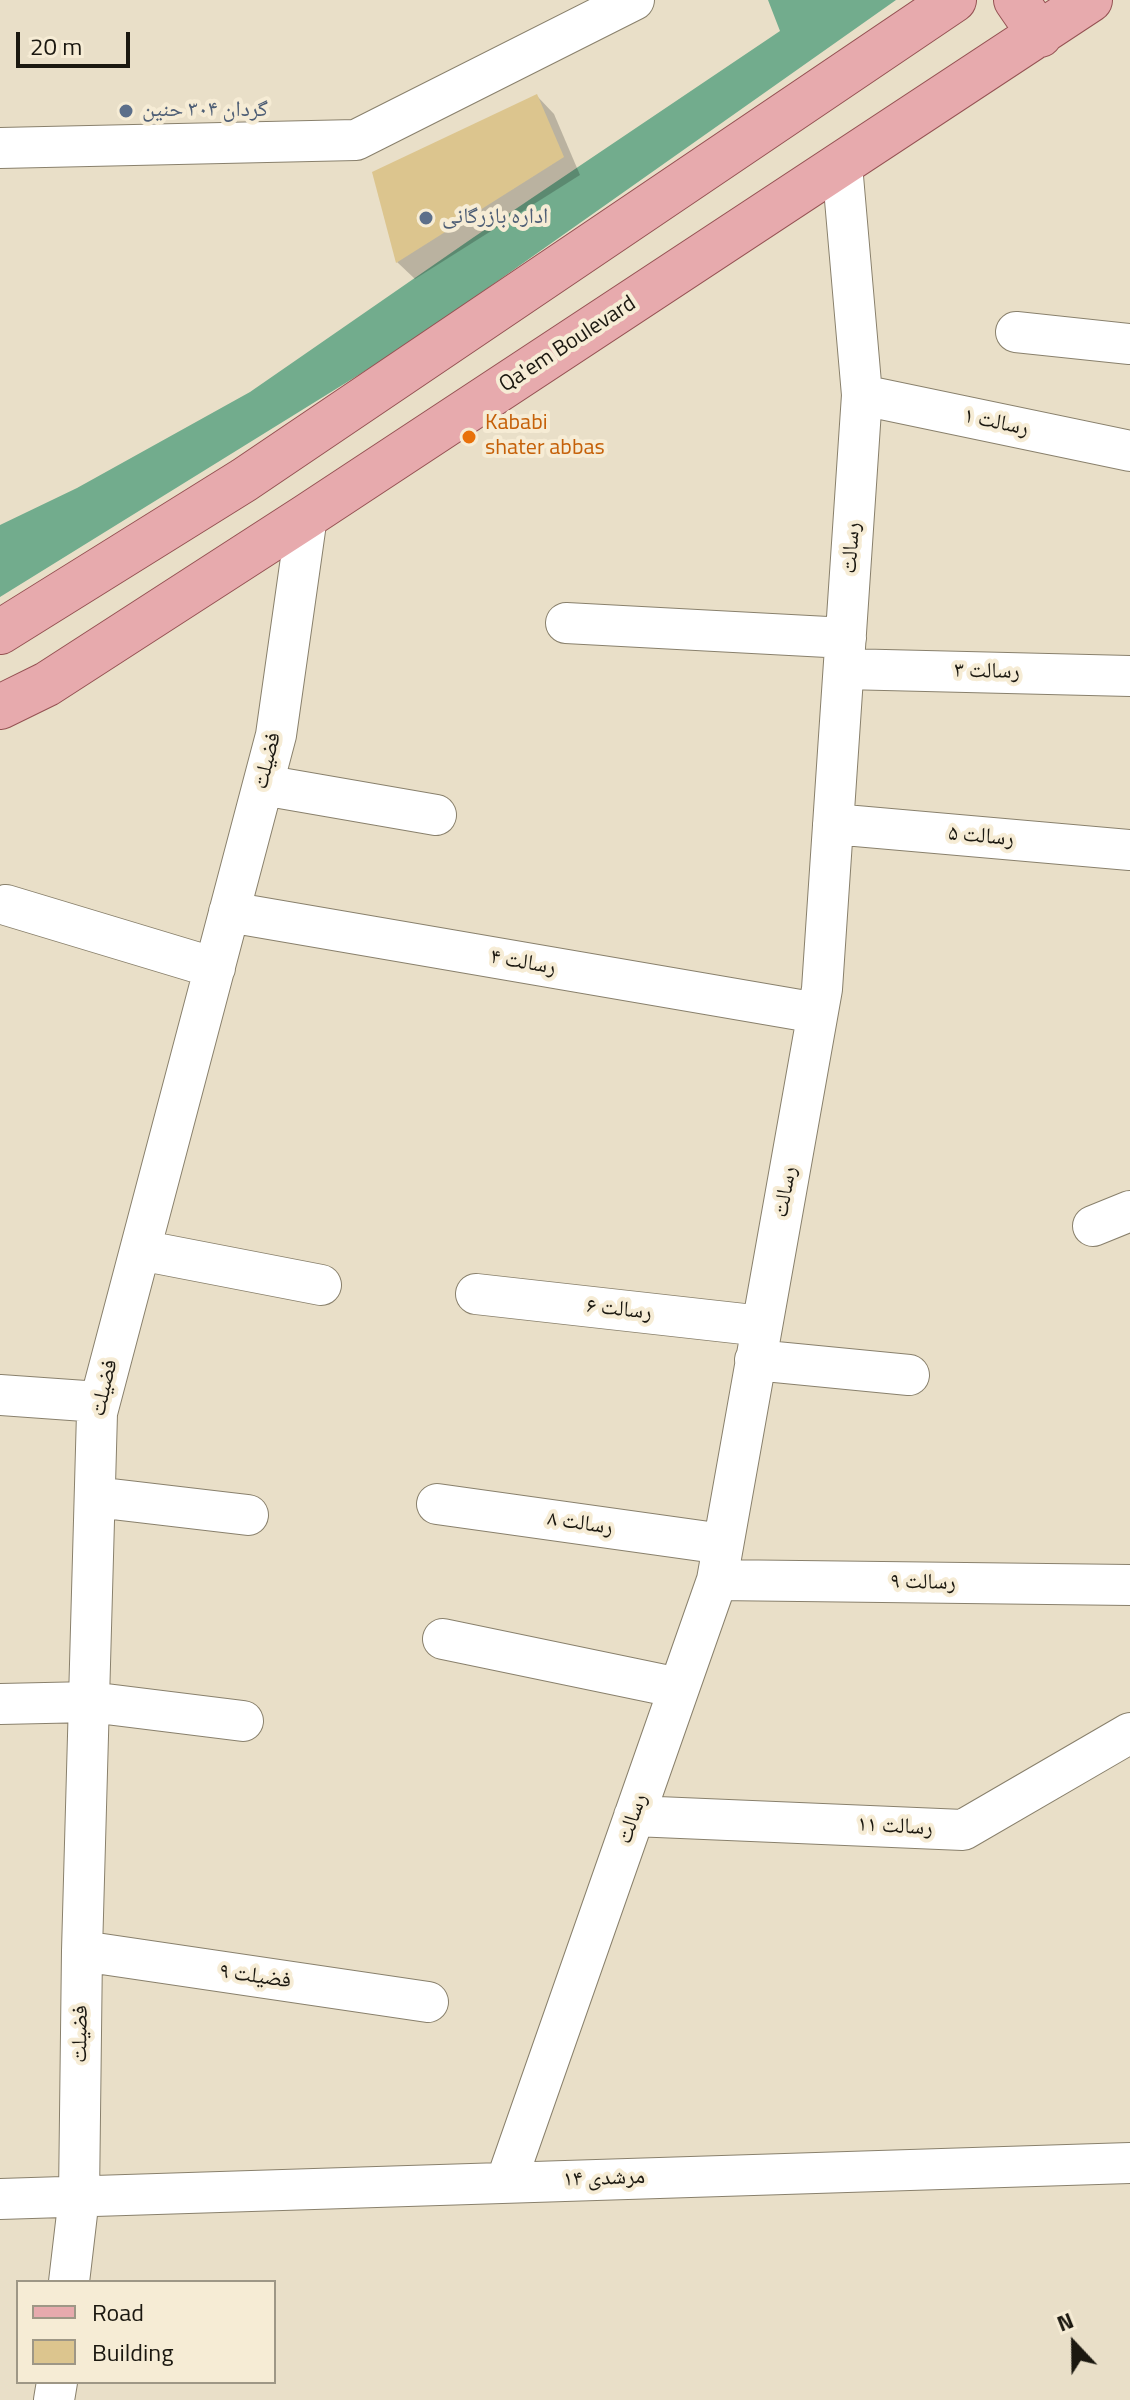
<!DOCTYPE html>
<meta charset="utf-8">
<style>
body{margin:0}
#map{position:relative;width:1130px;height:2400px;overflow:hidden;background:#e9dfc8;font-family:"Titillium Web",sans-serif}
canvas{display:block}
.legend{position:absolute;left:16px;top:2280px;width:260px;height:104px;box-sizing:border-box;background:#f6ecd5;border:2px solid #9e9786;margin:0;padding:10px 14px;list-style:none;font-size:24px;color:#1b1810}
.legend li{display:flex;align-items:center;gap:16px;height:40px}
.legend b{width:40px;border:2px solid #9e9786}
.north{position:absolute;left:1034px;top:2304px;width:80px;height:80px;-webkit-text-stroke:6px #f6ecd5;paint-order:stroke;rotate:338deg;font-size:22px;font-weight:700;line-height:32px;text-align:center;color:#1b1810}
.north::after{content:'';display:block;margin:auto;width:28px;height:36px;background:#1b1810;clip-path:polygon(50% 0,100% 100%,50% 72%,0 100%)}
.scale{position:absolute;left:16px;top:32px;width:114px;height:36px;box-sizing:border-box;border:4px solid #1b1810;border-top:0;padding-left:10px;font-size:24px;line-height:28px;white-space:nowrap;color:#1b1810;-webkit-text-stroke:6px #f6ecd5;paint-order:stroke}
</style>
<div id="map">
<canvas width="1130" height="2400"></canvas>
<ul class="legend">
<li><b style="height:10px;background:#e7aaad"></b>Road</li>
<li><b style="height:22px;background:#dcc58e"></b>Building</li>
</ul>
<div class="north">N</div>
<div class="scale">20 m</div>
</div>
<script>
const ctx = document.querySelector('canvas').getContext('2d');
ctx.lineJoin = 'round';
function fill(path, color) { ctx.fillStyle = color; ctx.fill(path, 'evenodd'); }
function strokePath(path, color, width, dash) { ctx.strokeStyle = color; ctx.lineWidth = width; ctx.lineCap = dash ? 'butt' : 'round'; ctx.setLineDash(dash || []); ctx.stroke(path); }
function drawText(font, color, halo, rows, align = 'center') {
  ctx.font = font + ' "Titillium Web","Noto Naskh Arabic",sans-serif'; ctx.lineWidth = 8; ctx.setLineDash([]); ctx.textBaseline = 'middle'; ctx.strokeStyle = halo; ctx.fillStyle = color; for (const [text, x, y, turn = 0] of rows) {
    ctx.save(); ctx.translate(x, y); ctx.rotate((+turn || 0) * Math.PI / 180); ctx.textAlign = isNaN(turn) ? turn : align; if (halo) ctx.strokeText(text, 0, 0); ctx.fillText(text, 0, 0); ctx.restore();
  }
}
const forest = new Path2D(`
 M768,0H896L407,345L0,597V525L77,488L250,392L474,237L780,31Z`);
const shadow = new Path2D(`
 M537,96L554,114L580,175L415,279L397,262Z`);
const building = new Path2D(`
 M537,94L564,157L396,263L372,172Z`);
const minor = new Path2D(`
 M0,148L356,140L634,0
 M1016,332L1130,344
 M862,395L1130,451
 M566,623L846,638
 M844,669L1130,676
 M263,785L436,815
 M833,824L1130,850
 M6,905L215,968
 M229,912L817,1013
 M1093,1226L1130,1211
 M140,1250L321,1285
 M476,1294L762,1326
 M755,1360L909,1375
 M0,1395L99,1402
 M95,1497L248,1515
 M437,1504L723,1544
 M717,1580L1130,1585
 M443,1639L679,1688
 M0,1704L90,1702L243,1721
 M634,1816L963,1830L1130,1733
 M82,1951L428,2002
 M506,2182L717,1580L822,989L862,395L842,165
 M0,2199L1130,2163
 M69,2282L79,2197L82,1951L97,1413L276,735L307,516
 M54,2400L57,2382`);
const major = new Path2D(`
 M1016,0L1040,35
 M0,632L244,480L954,0
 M0,707L47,684L307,516L1090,0`);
const markers = [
 [126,111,8,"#5c6f8a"],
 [426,218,8,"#5c6f8a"],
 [469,437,8,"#e8710a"]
];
const serviceNames = [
 ["گردان ۳۰۴ حنین",142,111],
 ["اداره بازرگانی",442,218]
];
const streetNames = [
 ["Qa'em Boulevard",568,345,-33],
 ["رسالت ۱",996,423,12],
 ["رسالت",852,548,-86],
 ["رسالت ۳",987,672,1],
 ["فضیلت",268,761,-76],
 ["رسالت ۵",981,837,5],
 ["رسالت ۴",523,963,10],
 ["رسالت",786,1192,-80],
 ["رسالت ۶",619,1310,6],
 ["فضیلت",105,1388,-77],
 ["رسالت ۸",580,1524,8],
 ["رسالت ۹",923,1583,1],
 ["رسالت",633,1819,-71],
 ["رسالت ۱۱",895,1827,3],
 ["فضیلت ۹",255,1977,8],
 ["فضیلت",81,2034,-89],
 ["مرشدی ۱۴",604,2179,-2]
];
const foodNames = [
 ["Kababi",485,424],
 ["shater abbas",485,449]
];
fill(forest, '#72ac8d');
fill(shadow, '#0003');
fill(building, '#dcc58e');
strokePath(minor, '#89806c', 42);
strokePath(major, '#955253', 46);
strokePath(minor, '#fff', 40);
strokePath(major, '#e7aaad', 44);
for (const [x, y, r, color] of markers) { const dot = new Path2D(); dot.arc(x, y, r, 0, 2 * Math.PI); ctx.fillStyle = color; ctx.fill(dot); strokePath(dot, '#f6ecd5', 3); }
drawText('22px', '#4e5e75', '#f6ecd5', serviceNames, 'left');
drawText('22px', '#1b1810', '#f6ecd5', streetNames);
drawText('22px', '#c56008', '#f6ecd5', foodNames, 'left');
</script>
